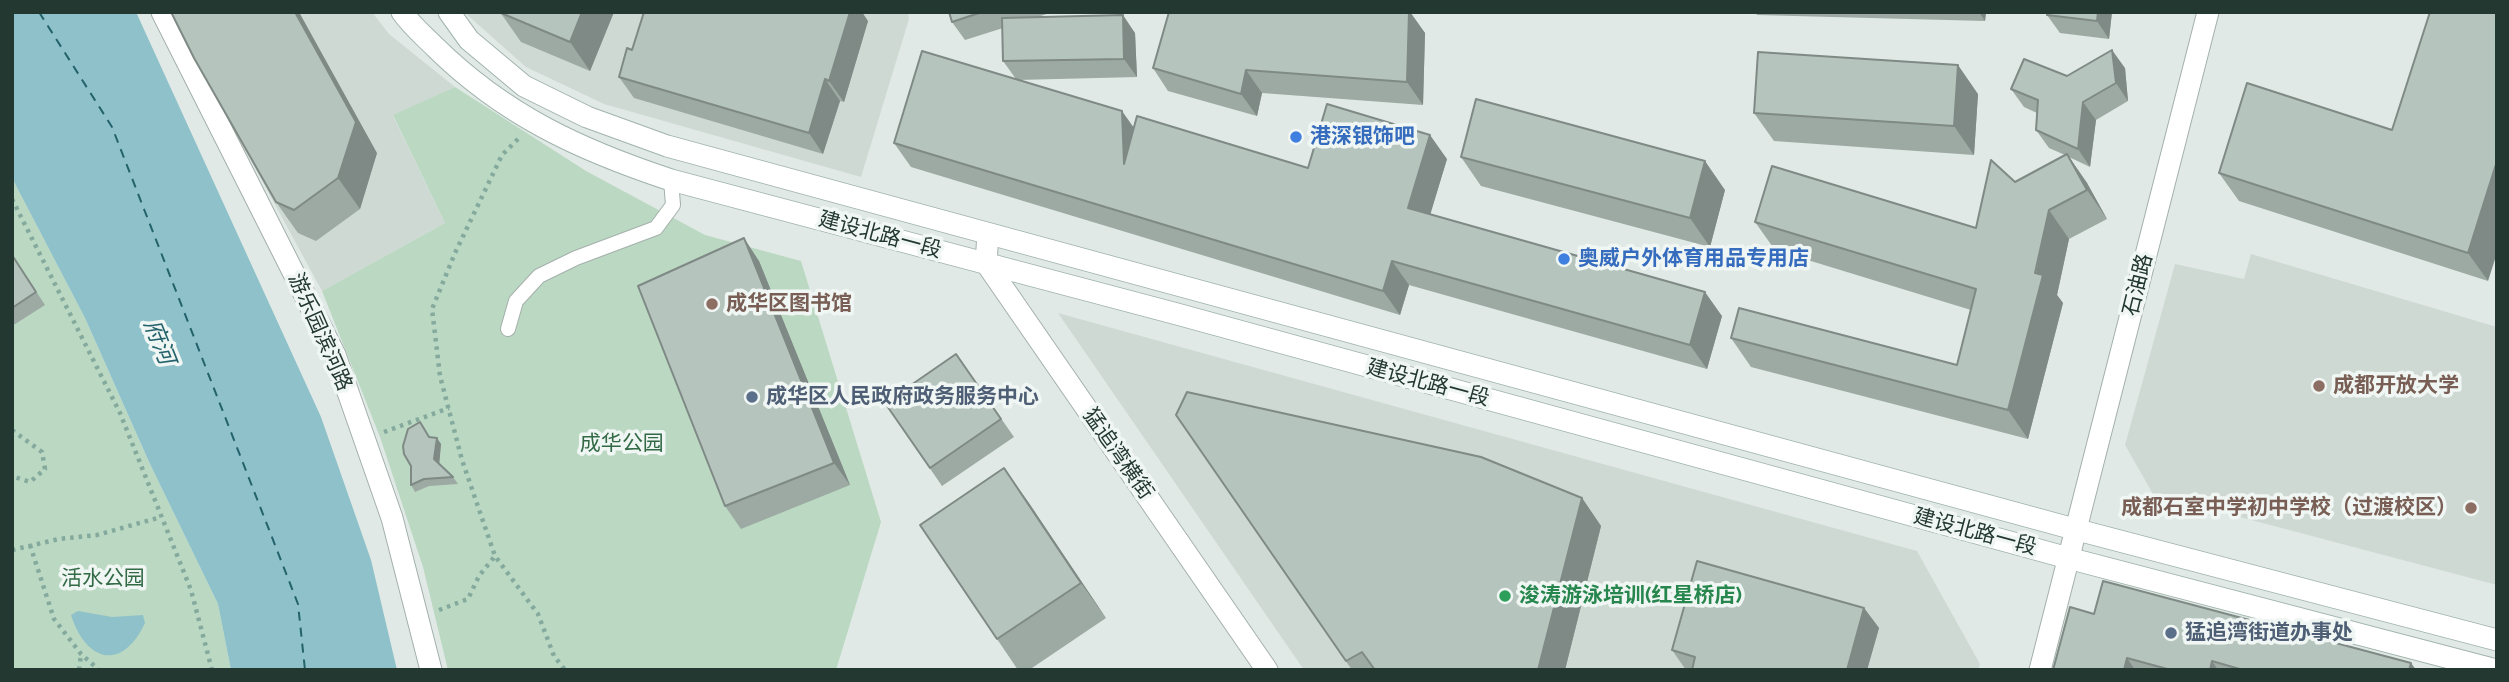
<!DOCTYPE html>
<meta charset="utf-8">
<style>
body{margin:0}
#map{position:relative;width:2509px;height:682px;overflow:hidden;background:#e0e9e5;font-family:Raleway,sans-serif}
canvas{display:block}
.frame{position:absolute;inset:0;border:14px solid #233831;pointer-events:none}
</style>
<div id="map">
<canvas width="2509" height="682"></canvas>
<div class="frame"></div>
</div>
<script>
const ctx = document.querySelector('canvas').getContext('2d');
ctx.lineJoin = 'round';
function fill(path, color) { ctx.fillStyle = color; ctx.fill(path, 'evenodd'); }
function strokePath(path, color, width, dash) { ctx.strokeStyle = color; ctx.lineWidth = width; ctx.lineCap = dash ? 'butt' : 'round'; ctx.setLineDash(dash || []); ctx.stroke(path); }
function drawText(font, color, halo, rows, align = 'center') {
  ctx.font = font + ' Raleway,"Noto Sans SC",sans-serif'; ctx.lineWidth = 7; ctx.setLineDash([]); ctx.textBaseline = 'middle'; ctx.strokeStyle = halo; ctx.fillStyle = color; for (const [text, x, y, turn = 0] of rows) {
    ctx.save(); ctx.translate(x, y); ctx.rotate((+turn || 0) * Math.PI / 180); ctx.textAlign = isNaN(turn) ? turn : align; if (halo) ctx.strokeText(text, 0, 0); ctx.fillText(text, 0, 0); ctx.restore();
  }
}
const built = new Path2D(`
 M170,12H372L389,34L455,87L393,116L445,223L322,291Z
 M464,12H908L909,19L861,177L604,104L526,67Z
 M2251,254L2497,327V585L2153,494L2125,445L2175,264L2244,279Z
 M1058,313L1917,551L1980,664L1978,670H1304Z`);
const green = new Path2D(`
 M455,87L586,171L705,235L801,261L881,522L836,670H448L423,567L380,437L322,291L445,223L393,115Z
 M12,178L85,318L150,464L218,604L231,670H12Z`);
const water = new Path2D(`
 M12,12H136L321,417L371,560L397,670H231L218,604L150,464L85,318L12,178Z
 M78,611L112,617L143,615L145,623C122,672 86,662 71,615Z`);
const ferry = new Path2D(`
 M39,12L112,127L298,604L305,670`);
const path = new Path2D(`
 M518,139L502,155L455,253L432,309L440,376L462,460L495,556L538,614L554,656L565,670
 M12,199L120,413L191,590L212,670
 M12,430L42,452L45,469L30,482L12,476
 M384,432L449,408
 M30,545L54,619L81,654L99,670
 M12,550L59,539L97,535L161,517
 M439,610L468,599L479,576L495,556
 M79,670L81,655`);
const service = new Path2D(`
 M508,329L516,301L539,276L576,258L656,228L673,205L671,180`);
const pedestrian = new Path2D(`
 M162,12L335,355L392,518L431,670`);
const minor = new Path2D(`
 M988,234L986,263L1267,670`);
const tertiary = new Path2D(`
 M2040,670L2208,12`);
const secondary = new Path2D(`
 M402,12C411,25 424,36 435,47C504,115 580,150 671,180L1177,314L2068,558L2496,670
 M449,12L469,40L524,86L587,117L667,146L2074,529L2497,640`);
const wall = new Path2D(`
 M500,12H614L590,71L521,42Z
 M949,12H1052L1038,17L1135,33L1137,77L1017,80L1134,129L1308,168L1447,159L1430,214L1722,316L1707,369L1409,285L1400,315L911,167L894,143L1016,79L1003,61V28L965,40L952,22Z
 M1169,12H1410L1425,33L1423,105L1262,93L1257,116L1168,91L1153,68Z
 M1755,12H1986L1985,21L1757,15Z
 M2048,12H2112L2109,39L2060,33L2047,15Z
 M868,21L844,102L840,101L823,154L634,98L619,77L632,50Z
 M2125,68L2128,101L2096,120L2090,167L2069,157L2087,183L2107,219L2069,239L2057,295L2063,303L2028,439L1751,367L1731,338L1957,365L1971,310L1775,250L1755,222L1976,228L2015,182L2065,155L2049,148L2036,130L2037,113L2024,107L2011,89L2067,76Z
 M1978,94L1974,155L1774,141L1754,113Z
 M2392,130L2488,281L2239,201L2219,173Z
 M377,153L360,209L316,241L298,233L276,202Z
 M1461,157L1725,190L1710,247L1481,186Z
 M12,255L45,305L12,326Z
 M759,261L850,485L741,529L725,506Z
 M956,354L1014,437L942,486L885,403Z
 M1176,415L1582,498L1601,526L1565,670H1352Z
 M430,437L441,444L439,464L453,477L458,484L429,486L415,492L411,485V466Z
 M1004,468L1106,618L1029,670H1018L997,639Z
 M1864,608L1879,628L1867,670H1686L1672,650Z
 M2094,614L2411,663L2416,670H2053Z`);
const shadedWall = new Path2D(`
 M295,12H299L377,153L360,209L338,178Z
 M582,12H614L590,71L570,42Z
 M850,12H862L868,21L844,102L829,81Z
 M1409,12H1410L1425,33L1423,105L1407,82Z
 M1979,12H1986L1985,21Z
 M2098,12H2112L2109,39L2097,21Z
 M1123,15L1135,33L1137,77L1124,59Z
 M2112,50L2125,68L2128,101L2116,83Z
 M1958,65L1978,94L1974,155L1954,126Z
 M1246,70L1262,93L1257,116L1241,94Z
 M825,79L840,101L823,154L809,133Z
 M2083,102L2096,120L2090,167L2078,149Z
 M1122,111L1139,135L1124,164Z
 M1430,135L1447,159L1425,232L1408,208Z
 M2067,154L2087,183L2107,219L2087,190Z
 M1705,161L1725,190L1710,247L1690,218Z
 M2497,161V253L2488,281L2468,253Z
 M2049,210L2069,239L2057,295L2063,303L2028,439L2008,410Z
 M744,238L759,261L850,485L834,463Z
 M1392,261L1409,285L1400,315L1383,291Z
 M1705,292L1722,316L1707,369L1690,345Z
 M437,438L441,444L439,466L434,459Z
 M1004,468L1029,503L1106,618L1081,583Z
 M1582,498L1601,526L1565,670H1538Z
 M1864,608L1879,628L1867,670H1847Z
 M2127,658L2135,670H2124Z
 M2212,661L2218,670H2210Z
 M2411,663L2416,670H2409Z`);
const building = new Path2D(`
 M171,12H295L356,122L338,178L294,210L276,202L194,58Z
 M500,12H582L570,42L501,13Z
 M644,12H850L829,81L825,79L809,133L619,77L627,48L632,50Z
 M949,12H982L952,22Z
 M1169,12H1409L1407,82L1246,70L1241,94L1153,68Z
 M2048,12H2098L2097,21L2047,15Z
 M2430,12H2497V161L2468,253L2219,173L2247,83L2392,130Z
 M1123,15L1124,59L1003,61L1002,18Z
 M2112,50L2116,83L2083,102L2078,149L2036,130L2038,100L2011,89L2024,59L2067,76Z
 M922,51L1122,111L1124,164L1137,116L1308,168L1327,104L1430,135L1408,208L1705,292L1690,345L1392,261L1383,291L894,143Z
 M1758,52L1958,65L1954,126L1754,113Z
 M1476,99L1705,161L1690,218L1461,157Z
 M2067,154L2087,190L2049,210L2035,273L2043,275L2008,410L1731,338L1739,308L1957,365L1976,289L1755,222L1772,166L1976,228L1991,160L2015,182Z
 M744,238L834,463L725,506L638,286Z
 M12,255L36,292L12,308Z
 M956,354L1001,419L930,468L885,403Z
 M1187,392L1481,457L1582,498L1538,670H1375L1362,652L1346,661L1176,415Z
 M420,422L429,437L437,438L434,459L453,477L424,479L411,485V466L404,454L403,446L408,429Z
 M1004,468L1081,583L997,639L920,525Z
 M1697,561L1864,608L1847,670H1692L1695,657L1672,650Z
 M2103,581L2411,663L2409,670H2243L2212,661L2210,670H2171L2127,658L2124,670H2053L2070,607L2094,614Z`);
const markers = [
 [1296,137,7,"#3f7fe0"],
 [1564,259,7,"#3f7fe0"],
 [712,304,7,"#8d6e63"],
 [2319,386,7,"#8d6e63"],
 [752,397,7,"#5c6f8a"],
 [2471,508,7,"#8d6e63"],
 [1505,596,7,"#2e9e5b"],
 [2171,633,7,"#5c6f8a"]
];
const shopNames = [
 ["港深银饰吧",1310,137],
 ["奥威户外体育用品专用店",1578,259]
];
const streetNames = [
 ["建设北路一段",880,235,15],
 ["石油路",2138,285,-76],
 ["游乐园滨河路",320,332,66],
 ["建设北路一段",1428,383,15],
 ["猛追湾横街",1118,454,55],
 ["建设北路一段",1975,532,15]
];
const educationNames = [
 ["成华区图书馆",726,304],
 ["成都开放大学",2333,386],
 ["成都石室中学初中学校（过渡校区）",2457,508,"right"]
];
const serviceNames = [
 ["成华区人民政府政务服务中心",766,397],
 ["猛追湾街道办事处",2185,633]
];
const parkNames = [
 ["成华公园",622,444],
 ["活水公园",103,579]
];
const leisureNames = [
 ["浚涛游泳培训(红星桥店)",1519,596]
];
const waterNames = [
 ["府河",159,342,68]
];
fill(built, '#cfd9d4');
fill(green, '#bbd8c2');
fill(water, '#8ec1c9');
strokePath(ferry, '#24636c', 2, [9, 7]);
strokePath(service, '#a4b0ab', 16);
strokePath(pedestrian, '#a4b0ab', 23);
strokePath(minor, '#a4b0ab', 23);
strokePath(tertiary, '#a4b0ab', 23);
strokePath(secondary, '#a1b4ac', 23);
strokePath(path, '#84a99d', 4.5, [3.5, 5]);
strokePath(service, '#fff', 14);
strokePath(pedestrian, '#fff', 21);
strokePath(minor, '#fff', 21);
strokePath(tertiary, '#fff', 21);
strokePath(secondary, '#fff', 21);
fill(wall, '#9da9a3');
fill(shadedWall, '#7f8985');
fill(building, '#b6c4be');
strokePath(building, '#7f8985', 2);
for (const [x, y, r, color] of markers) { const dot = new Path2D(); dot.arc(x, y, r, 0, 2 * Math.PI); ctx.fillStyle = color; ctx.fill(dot); strokePath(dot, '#f0f6f3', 2.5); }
drawText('bold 21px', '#366cbe', '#f0f6f3', shopNames, 'left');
drawText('21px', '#233831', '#f0f6f3', streetNames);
drawText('bold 21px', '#785e54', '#f0f6f3', educationNames, 'left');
drawText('bold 21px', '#4e5e75', '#f0f6f3', serviceNames, 'left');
drawText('21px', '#326a46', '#f0f6f3', parkNames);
drawText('bold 21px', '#27864d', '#f0f6f3', leisureNames, 'left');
drawText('italic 23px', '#24636c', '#f0f6f3', waterNames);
</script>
